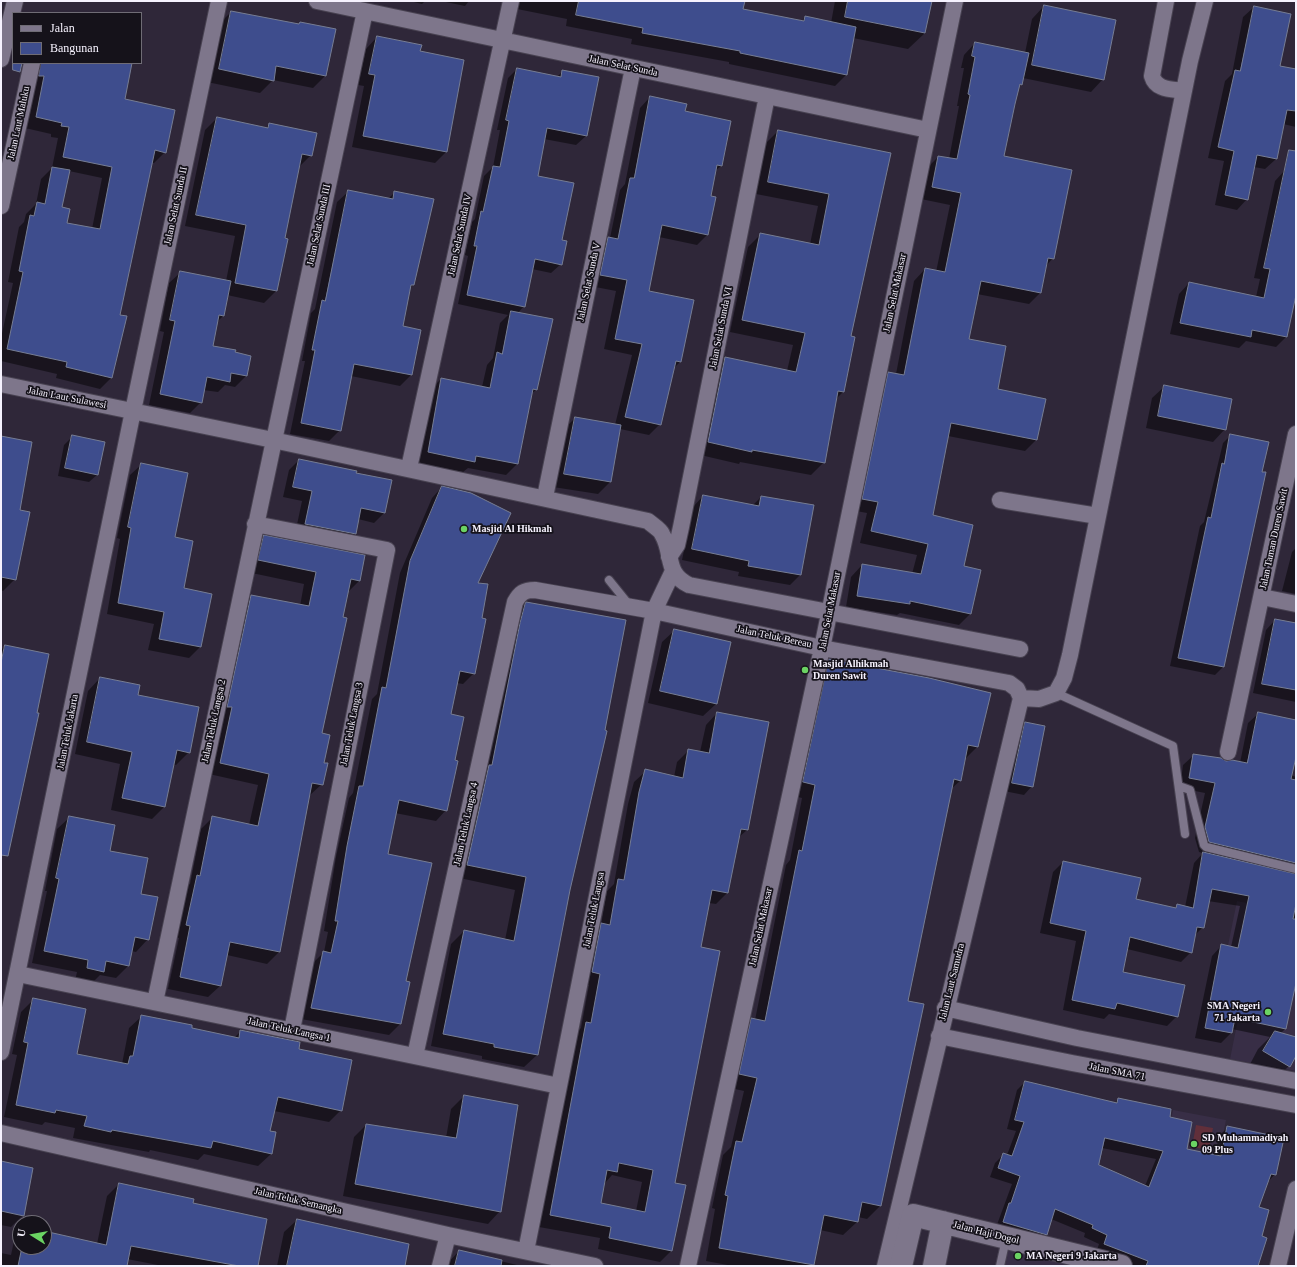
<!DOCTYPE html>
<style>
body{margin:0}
#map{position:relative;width:1297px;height:1267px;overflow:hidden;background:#2f2739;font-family:"Times New Roman",serif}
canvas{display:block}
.frame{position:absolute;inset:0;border:2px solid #f6f2fe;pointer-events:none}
.legend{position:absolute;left:12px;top:12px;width:130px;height:52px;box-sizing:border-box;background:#15121a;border:1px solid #6f6c75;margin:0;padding:5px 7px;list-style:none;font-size:12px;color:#f6f2fe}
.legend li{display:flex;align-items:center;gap:8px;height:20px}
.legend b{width:20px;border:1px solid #6f6c75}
.north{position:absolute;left:12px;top:1215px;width:40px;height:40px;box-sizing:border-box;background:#15121a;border:1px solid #6f6c75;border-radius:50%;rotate:281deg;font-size:11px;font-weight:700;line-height:16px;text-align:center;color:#f6f2fe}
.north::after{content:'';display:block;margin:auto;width:14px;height:18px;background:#6bd363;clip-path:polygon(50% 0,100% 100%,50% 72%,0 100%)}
</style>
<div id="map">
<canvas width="1297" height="1267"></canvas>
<div class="frame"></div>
<ul class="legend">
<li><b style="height:5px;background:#7e768b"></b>Jalan</li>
<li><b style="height:11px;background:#3e4d8d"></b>Bangunan</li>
</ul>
<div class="north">U</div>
</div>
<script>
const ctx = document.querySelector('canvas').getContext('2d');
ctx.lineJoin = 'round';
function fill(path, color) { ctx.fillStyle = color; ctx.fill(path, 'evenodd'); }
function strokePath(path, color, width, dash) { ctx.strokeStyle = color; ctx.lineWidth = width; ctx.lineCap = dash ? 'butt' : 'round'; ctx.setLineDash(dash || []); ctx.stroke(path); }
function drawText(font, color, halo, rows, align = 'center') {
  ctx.font = font + ' "Times New Roman",serif'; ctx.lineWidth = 3.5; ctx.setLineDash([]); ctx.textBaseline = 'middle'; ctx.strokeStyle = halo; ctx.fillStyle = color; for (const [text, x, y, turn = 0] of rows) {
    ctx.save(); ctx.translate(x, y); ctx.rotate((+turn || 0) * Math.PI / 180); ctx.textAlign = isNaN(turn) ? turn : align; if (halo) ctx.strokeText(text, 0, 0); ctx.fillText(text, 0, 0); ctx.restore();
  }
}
const built = new Path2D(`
 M1237,901L1296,913V1071L1230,1059L1249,965L1225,960Z
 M1173,1110L1226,1120L1214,1179L1161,1168Z
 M999,1247L1078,1266H995Z`);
const green = new Path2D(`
 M1196,1125L1213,1128L1209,1150L1192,1147Z`);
const shadow = new Path2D(`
 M410,1H425L422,4Z
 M441,1H469L465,6Z
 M519,1H744L742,10L801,22L805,17L831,23L835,1H931L925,33L908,49L853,38L846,75L835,86L729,64V62L631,44L632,39L566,26L567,19L517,9Z
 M1044,6L1103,79L1091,92L1023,78L1021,84L1018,88L1003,157L1053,258L1046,266L1040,293L1029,304L977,294L968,340L996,390L1045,400L1036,440L1025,451L948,436L932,516L962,567L970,614L959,625L900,613L897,615L846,607L851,577L862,565L912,574L917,555L860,543L867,513L851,510L877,385L889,373L896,374L914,281L925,269L936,272L950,205L921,199L927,168L938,157L949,159L959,106H957L964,68H961L964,55L975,43L1025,53L1032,19Z
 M1254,7L1279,67L1296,70V127L1283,124L1276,159L1265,169L1254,167L1247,199L1237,210L1215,205L1224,161L1208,158L1225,81L1232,74L1243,17Z
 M231,12L298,25L300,23L334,30L325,76L313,88L273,80L260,93L207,82L219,24Z
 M377,37L419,52L446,152L435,163L352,147L364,86L358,85L366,49Z
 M37,63H127L124,100L165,152L154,163H152L119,316L112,377L100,389L56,378L57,374L1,361V338L13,283L8,282L19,227L24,222L26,214L36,204L41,179L52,168L58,138L51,137V134L25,128ZM69,171L102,178L92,229L66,223L61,208Z
 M517,69L557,77L563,71L598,78L586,136L576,145L544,139L537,176L561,241V264L551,273L532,269L524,306L518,313L536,390L531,394L517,464L506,475L468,468L463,472L417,463L430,390L441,379L482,387L487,365L493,358L500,323L508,315L458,304L468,256L465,255L472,222L475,219L484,176L493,167L500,130H497L508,78Z
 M650,97L684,112L721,166L714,172L709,197L708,234L697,245L659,237L648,292L680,362L673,369L660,424L649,435L620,429L610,482L598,494L553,487L563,430L575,418L615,425L632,355L604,349L616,291L590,286L598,248L610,238L620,190L625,184L640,108Z
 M217,118L266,128L269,124L311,155L299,167L284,239H287L276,291L264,303L227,295L223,316L217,322L212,346L250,356L246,376L235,387L225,385L218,392L203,390L201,402L190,413L149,405L164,332L160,331L169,283L181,272L226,281L235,236L185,226L205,130Z
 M778,131L890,154L850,337L843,392L835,400L824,462L811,475L740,462L739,464L696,454L713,370L725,358L787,371L793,345L730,332L748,247L761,234L810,244L818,206L756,194L766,143Z
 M1285,170L1296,173V290L1287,336L1276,347L1246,341L1239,348L1170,334L1179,294L1189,283L1256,297L1260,279L1254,278L1275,181Z
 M349,191L388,199L395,192L413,285L410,288L402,327L420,331L411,375L400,386L351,376L340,430L329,441L290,434L305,361H302L311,313L315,309L337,202Z
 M1165,386L1225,429L1213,442L1146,428L1152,398Z
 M1231,435L1261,472L1265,473L1223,667L1215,675L1170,666L1200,526L1204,522L1223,443Z
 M1,437L19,510L15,579L3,591L1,590Z
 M72,437L98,474L89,482L58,476L64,445Z
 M299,460L355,474L384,513L374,523L358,519L355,534L345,544L295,534L302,501L283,497L289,470Z
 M142,464L174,538L182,589L200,647L189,658L148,650L154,624L107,614L120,539L117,538L130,475Z
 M442,487L477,583L480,619L474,673L463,684L457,683L450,715L454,761L446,810L436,821L395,813L386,855L405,982L408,983L400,1024L389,1035L301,1019L313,963L324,952L328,932L324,931L336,857L349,798L353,793L372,699L377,694L400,573L432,498Z
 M703,496L752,506L761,497L800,575L790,585L738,576L739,572L682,560L693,507Z
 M264,536L359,581L347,593L320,734L323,763L322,784L309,796L279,952L267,964L227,955L220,986L208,997L168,989L179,938L175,937L185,888L190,884L201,829L213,817L249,825L258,785L209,774L239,608L251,596L300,606L304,584L247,572L252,548Z
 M1296,548V594L1282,591L1292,552Z
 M526,603L604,731L569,889L537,1055L524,1067L482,1059V1056L431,1046L451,944L464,931L505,940L515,890L455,877L514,616Z
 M1275,620L1296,624V702L1253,693L1266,630Z
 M675,630L730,643L716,704L703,716L648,703L662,642Z
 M5,646L1,843V650Z
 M830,660L977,747L965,759L961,780L950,790L907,1002L880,1206L867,1219L858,1217L857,1222L843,1235L820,1230L811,1266H733L706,1261L715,1209L712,1208L723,1155L731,1147L744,1091L726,1087L738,1033L752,1019L755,1020L786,865L790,860L802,798L790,795L816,674Z
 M100,678L137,695L189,752L176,765L173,764L164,807L152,819L111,810L120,764L75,754L88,691Z
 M717,713L747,830L738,838L727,893L716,904L709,903L700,948L674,1183L672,1250L660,1262L598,1249L600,1238L539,1227L574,1035L581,1028L589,985L581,983L590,936L601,925L607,891L614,884L628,804L634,782L646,771L674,777L677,762L689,750L700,752L706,725ZM612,1175L642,1182L636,1211L600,1204L605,1183Z
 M1259,713L1296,721V752L1291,775L1296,777V978L1286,1028L1280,1034L1296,1038V1055L1289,1066L1273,1082L1248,1068L1258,1049L1270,1037L1232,1029L1231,1033L1221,1043L1195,1038L1212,956L1222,945L1231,947L1240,906L1208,901L1203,927L1194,936L1191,952L1181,962L1127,949L1122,973L1177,1016L1167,1026L1109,1014L1104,1019L1063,1010L1076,941L1040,933L1053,872L1063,862L1135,900L1174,909L1177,905L1185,907L1194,863L1203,853L1199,852L1195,838L1205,793L1180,788L1183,765L1194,755L1226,762L1240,763L1248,723Z
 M1025,723L1032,786L1024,795L1004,791L1017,731Z
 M70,817L140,894L148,939L136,952L131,951L128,966L116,978L100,975L91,984L75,981L77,972L32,963L47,891H45L57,829Z
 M34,999L76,1054L122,1064L129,1028L142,1016L234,1038L241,1031L341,1110L329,1122L274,1111L269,1132L271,1154L258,1166L204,1154L198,1160L150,1150L149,1152L73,1138L75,1128L45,1122L42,1125L4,1117L17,1055L12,1054L21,1012Z
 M1025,1082L1114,1104L1118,1099L1168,1118L1186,1150L1215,1155L1219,1136L1228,1127L1275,1174L1267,1183L1257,1207L1261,1237L1255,1266H1133L1096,1253L1099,1244L1084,1237L1085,1233L1051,1219L1046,1234L1038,1243L995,1230L1012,1184L990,1177L995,1163L1004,1154L1007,1155L1016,1131L1007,1129L1017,1090ZM1102,1148L1156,1159L1145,1186L1097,1166Z
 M464,1096L511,1149L500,1211L488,1224L343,1196L354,1137L366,1125L446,1138L451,1109Z
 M1,1163L23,1215L11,1227L1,1225Z
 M119,1184L192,1204L256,1266H163L127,1259L126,1266H1V1253L11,1255L14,1241L20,1235V1247H44V1232L97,1244L107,1196Z
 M297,1220L408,1245L404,1266H277L284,1232Z
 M459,1251L521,1266H445Z`);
const building = new Path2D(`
 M579,1H745L743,9L804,21L805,16L856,27L847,75L740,53V51L642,33L643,28L576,15Z
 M848,1H932L925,33L845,17Z
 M1044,5L1116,20L1104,80L1032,65Z
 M1254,6L1291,14L1280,66L1296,69V111L1287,110L1277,159L1257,155L1248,200L1225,195L1234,151L1218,147L1235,70L1240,71Z
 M231,11L299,24L300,22L336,29L326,76L276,66L274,81L219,69Z
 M377,36L422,45L420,51L464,60L447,152L363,136L375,75L369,74Z
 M975,42L1029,53L1022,85L1020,84L1015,104L1004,156L1072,170L1054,259L1048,258L1041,293L981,281L969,339L1006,346L998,389L1046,399L1037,440L951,423L933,515L973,525L964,566L981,570L971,614L910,601V604L857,596L862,564L921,574L928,544L871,531L878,502L862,499L888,372L904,375L925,268L945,272L961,193L932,187L938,156L957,159L970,95L968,94L975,57L972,56Z
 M13,63H22L20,72L13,70Z
 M41,63H132L125,99L175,110L166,153L155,150L120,315L127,316L112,378L66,367L67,362L7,349L23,272L19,271L30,215L34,216L37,202L45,204L52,167L70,170L62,207L70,209L67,223L100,229L112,167L63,157L69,127L61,126L62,123L36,117L44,76H39Z
 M517,68L561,77L562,70L599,77L587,136L547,128L538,176L574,183L562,240L567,241L562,265L535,259L525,307L467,295L477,246H474L481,211L483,212L493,166L500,167L509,121L506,120Z
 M650,96L687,104L685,111L731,121L722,166L717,165L711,196L716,197L708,235L662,225L649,291L694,300L681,362L676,361L661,425L625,417L642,344L615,339L627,280L600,275L608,237L618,239L630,178H634Z
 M217,117L268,128L269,123L317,133L312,156L302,154L285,238L288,239L277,291L235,283L246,225L196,215Z
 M778,130L891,153L851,336L855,337L844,392L838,391L825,463L752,450V452L708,442L725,357L796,372L805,333L742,320L760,233L819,245L829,194L768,182Z
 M1289,150L1296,151V295L1287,337L1252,330L1251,337L1180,323L1189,282L1264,298L1270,269L1264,268Z
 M348,190L393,199L394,191L434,199L414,285H411L403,326L421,330L412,375L354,364L341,431L301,423L315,350H312L322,300L325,301Z
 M180,271L231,281L224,316L219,315L213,346L236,350L235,352L251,356L247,376L231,373L230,382L207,377L202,403L160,394L175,321L170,320Z
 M511,311L553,319L537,390L533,389L518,464L476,456L475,462L428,452L441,378L490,388L497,352L502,354Z
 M1164,385L1232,399L1226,430L1158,416Z
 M575,417L621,425L611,482L564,474Z
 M1230,434L1269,442L1262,472H1266L1224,667L1178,658L1208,517L1211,518L1222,463L1224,464Z
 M72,435L105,442L98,475L65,468Z
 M1,436L32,442L20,510L30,512L16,580L1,577Z
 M299,459L357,471L356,473L392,480L385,513L361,508L356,534L305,524L312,491L293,487Z
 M141,463L188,473L175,537L193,541L184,588L212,594L201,647L159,639L164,612L118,603L131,528L128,527Z
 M442,486L471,493L511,513L478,583L488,584L482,618L486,619L475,674L460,671L451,714L464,717L455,760L458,761L447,811L399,800L388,854L432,863L406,981L410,982L401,1024L311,1008L323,951L331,953L338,921H335L347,846L359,786H363L382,687L386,688L410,561Z
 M703,495L759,506L761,496L814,505L801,575L748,566L749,561L692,549Z
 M264,535L365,555L360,581L351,579L343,617L347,618L322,733L330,735L324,763H328L323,785L312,783L280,952L230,942L221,986L180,977L190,926L186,925L197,875L200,876L212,816L258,826L269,774L220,763L232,707H227L251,595L309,606L316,572L258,560Z
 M526,602L626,620L605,730L607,731L570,890L538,1055L494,1047V1044L443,1034L464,930L514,941L526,877L467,865L489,765H492L520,623Z
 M1275,619L1296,623V690L1262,684Z
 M674,629L731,642L717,704L660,691Z
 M5,645L49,654L37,713H39L8,856L1,855V663Z
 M829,659L929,678L991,693L978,747L968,745L961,781L954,779L908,1001L924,1004L881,1206L862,1202L858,1222L824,1215L814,1265L719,1248L728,1196L725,1195L736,1141L742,1142L757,1078L739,1074L751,1018L765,1021L799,850L802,851L815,785L803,782Z
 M100,677L140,685L138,695L199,707L190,753L177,750L165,807L122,798L132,752L87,742Z
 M717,712L769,722L748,830L741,829L728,893L712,890L701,947L720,951L675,1183L686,1185L672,1251L609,1238L611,1227L550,1215L586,1022L591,1023L600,974L592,972L601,923L610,925L618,879L624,880L639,792L645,769L683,778L688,749L709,753ZM619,1163L653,1170L645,1212L601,1203L607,1170L617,1172Z
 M1258,712L1296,720V757L1291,779L1296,780V863L1209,842L1205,827L1215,783L1189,778L1193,754L1221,758L1226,761L1232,760L1247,763Z
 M1025,722L1045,726L1033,787L1012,783Z
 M69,816L115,825L110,851L148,858L141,894L158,897L149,940L135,937L129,966L106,961L104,972L87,968L88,960L44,951L59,879L56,878Z
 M1203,852L1296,874V904L1293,919H1296V983L1286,1029L1235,1018L1232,1033L1205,1028L1221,944L1238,948L1249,896L1212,889L1204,928L1197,927L1192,953L1130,937L1123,972L1185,985L1178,1017L1117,1003L1115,1009L1072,1000L1086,931L1050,923L1063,861L1141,878L1136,899L1176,908L1177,904L1193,908Z
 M33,998L86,1009L77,1054L128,1064L130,1056H133L141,1015L192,1025V1028L239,1038L240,1030L300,1042L299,1049L352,1060L342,1111L278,1097L270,1131L276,1132L272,1154L213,1141L211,1148L112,1130L111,1132L84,1126L87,1116L56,1110L55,1113L16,1105L28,1043L24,1042Z
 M1275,1031L1296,1037V1056L1290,1067L1263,1051Z
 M1025,1081L1117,1103L1118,1098L1171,1109L1170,1117L1192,1122L1187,1149L1221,1156L1227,1126L1284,1138L1276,1175L1271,1174L1259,1207L1269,1210L1262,1236L1267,1238L1258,1266H1146L1148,1261L1104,1244L1107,1235L1092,1228L1093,1225L1055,1209L1047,1235L1003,1222L1009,1203H1011L1020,1176L998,1168L1003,1153L1012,1156L1024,1122L1015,1120ZM1105,1138L1163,1151L1149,1187L1099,1165Z
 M464,1095L518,1105L501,1212L355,1184L366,1124L456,1138Z
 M1,1161L33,1168L24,1216L1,1211Z
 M119,1183L194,1199L193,1203L267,1219L258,1266H239L131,1246L127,1266H18L22,1247H44V1231L106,1245Z
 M297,1219L409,1244L405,1266H287Z
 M459,1250L502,1260L501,1266H455Z`);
const lane = new Path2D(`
 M609,580L630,606
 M1056,693L1173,746L1185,834
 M1179,786L1190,790L1204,845L1206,847L1296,869
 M1000,1266L1006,1239`);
const street = new Path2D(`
 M317,1L928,130
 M1166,1L1152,76C1156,90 1171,89 1184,91
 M1,59L15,1
 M1,206L32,63
 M1,384L273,440L648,521C652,525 660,529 662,534C674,554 664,573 689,585L1020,649
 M409,468L511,1
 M545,497L633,68
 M1000,500L1098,516
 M255,524L387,550L292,1030
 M669,557L677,545L681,527L767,96
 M1262,597L1296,604
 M1021,698L1039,699L1056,693L1064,678L1070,655L1190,61L1205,1
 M1228,752L1296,434
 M18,974L559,1086
 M155,1002L365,11
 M945,1008L1077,1038L1296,1081
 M939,1036L1072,1063L1296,1105
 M1,1052L133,411L219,1
 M415,1056L515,602C520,593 524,590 535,590L654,611L822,648L1009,683L1017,689L1021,698L885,1266
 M1,1133L448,1235L595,1266
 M526,1251L654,611L673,571
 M440,1266L448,1235
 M688,1266L822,648L955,1
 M1278,1266L1296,1189`);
const secondary = new Path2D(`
 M901,1266L913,1215L1121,1266
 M934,1266L943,1222`);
const markers = [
 [464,529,4,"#6bd363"],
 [805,670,4,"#6bd363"],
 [1268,1012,4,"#6bd363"],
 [1194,1144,4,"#6bd363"],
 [1018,1256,4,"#6bd363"]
];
const streetNames = [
 ["Jalan Selat Sunda",623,66,12],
 ["Jalan Laut Maluku",19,123,-78],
 ["Jalan Selat Sunda II",176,206,-78],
 ["Jalan Selat Sunda III",319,225,-78],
 ["Jalan Selat Sunda IV",460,235,-78],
 ["Jalan Selat Sunda V",589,282,-78],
 ["Jalan Selat Makasar",895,293,-78],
 ["Jalan Selat Sunda VI",721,328,-79],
 ["Jalan Laut Sulawesi",67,398,11],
 ["Jalan Taman Duren Sawit",1274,539,-78],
 ["Jalan Selat Makasar",830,611,-79],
 ["Jalan Teluk Bereau",774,637,12],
 ["Jalan Teluk Langsa 2",214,721,-78],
 ["Jalan Teluk Langsa 3",352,724,-79],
 ["Jalan Teluk Jakarta",68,732,-79],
 ["Jalan Teluk Langsa 4",466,824,-78],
 ["Jalan Teluk Langsa",594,910,-79],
 ["Jalan Selat Makasar",761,927,-78],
 ["Jalan Laut Samudra",952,982,-76],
 ["Jalan Teluk Langsa 1",289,1030,12],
 ["Jalan SMA 71",1117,1072,11],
 ["Jalan Teluk Semangka",298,1201,13],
 ["Jalan Haji Dogol",986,1233,14]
];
const poiNames = [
 ["Masjid Al Hikmah",472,529],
 ["Masjid Alhikmah",813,664],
 ["Duren Sawit",813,676],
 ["SMA Negeri",1260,1006,"right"],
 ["71 Jakarta",1260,1018,"right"],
 ["SD Muhammadiyah",1202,1138],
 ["09 Plus",1202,1150],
 ["MA Negeri 9 Jakarta",1026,1256]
];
fill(built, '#382e46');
fill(green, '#612f3a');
fill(shadow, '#0007');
fill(building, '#3e4d8d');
strokePath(building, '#767d93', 1);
strokePath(lane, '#484251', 10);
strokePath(street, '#484251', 18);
strokePath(secondary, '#484251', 24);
strokePath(lane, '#7e768b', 8);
strokePath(street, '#7e768b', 16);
strokePath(secondary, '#7e768b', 22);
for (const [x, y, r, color] of markers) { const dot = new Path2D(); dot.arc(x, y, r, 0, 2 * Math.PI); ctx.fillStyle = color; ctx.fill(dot); strokePath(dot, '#15121a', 1.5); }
drawText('10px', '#f6f2fe', '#15121a', streetNames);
drawText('bold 10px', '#f6f2fe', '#15121a', poiNames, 'left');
</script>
